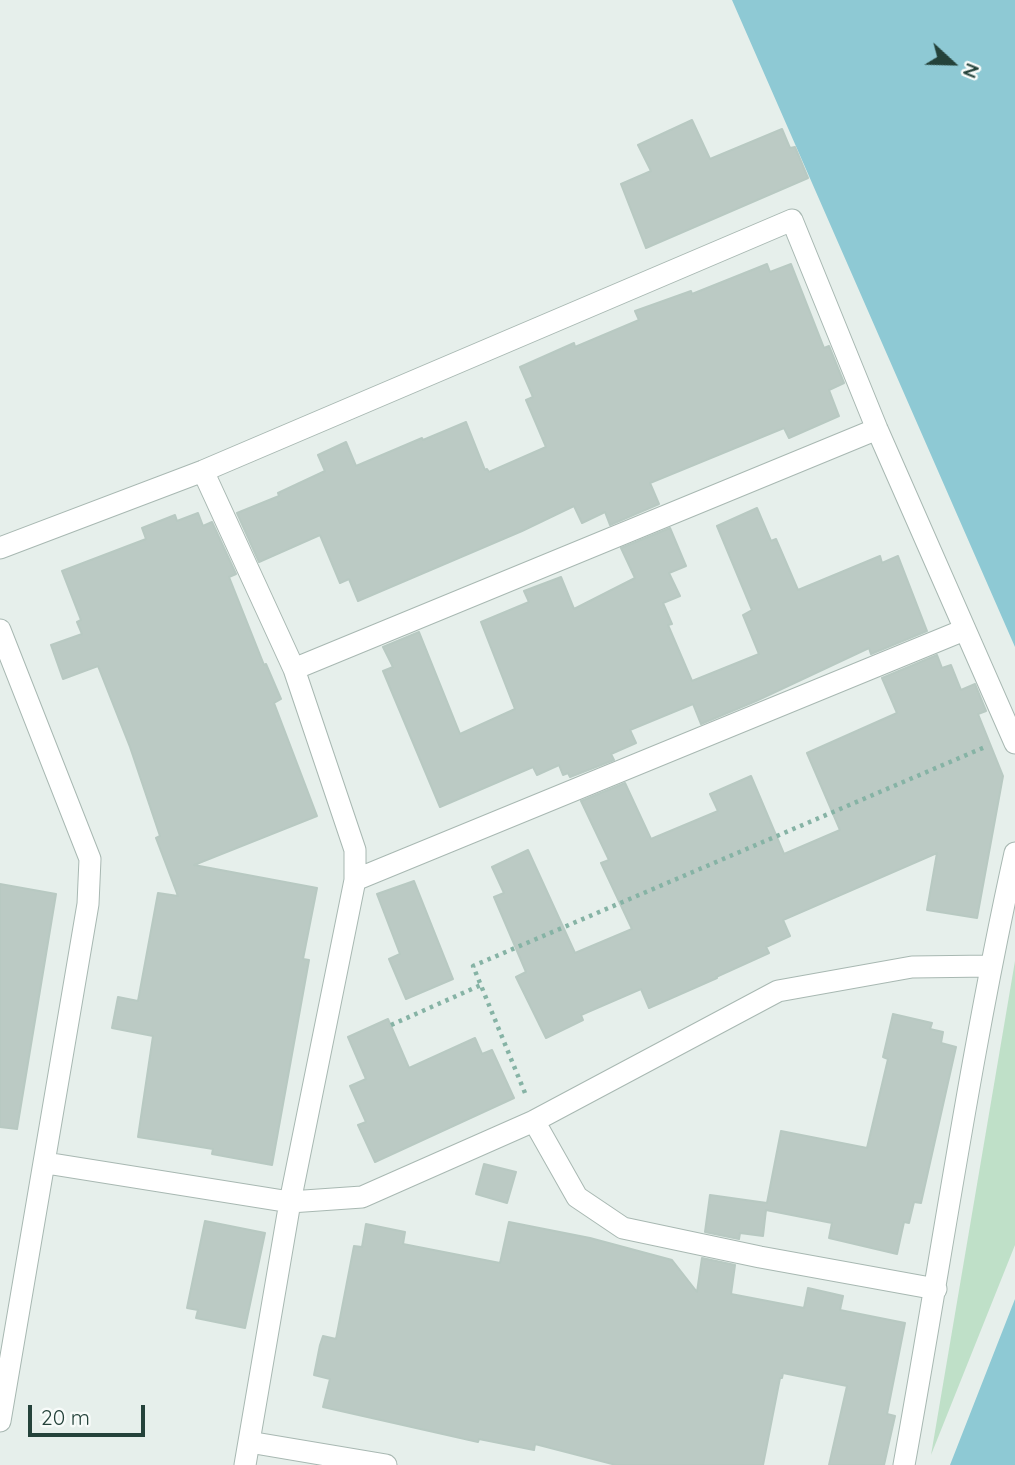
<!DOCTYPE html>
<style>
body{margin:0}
#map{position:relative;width:1015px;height:1465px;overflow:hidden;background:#e6efeb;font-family:Quicksand,sans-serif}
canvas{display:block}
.north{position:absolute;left:917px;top:28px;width:70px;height:70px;-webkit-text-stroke:5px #f7fbf9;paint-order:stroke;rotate:112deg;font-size:19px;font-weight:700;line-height:28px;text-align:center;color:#24423a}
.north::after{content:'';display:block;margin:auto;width:24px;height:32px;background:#24423a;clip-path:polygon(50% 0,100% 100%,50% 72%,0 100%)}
.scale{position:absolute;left:28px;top:1405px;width:117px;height:32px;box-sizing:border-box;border:4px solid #24423a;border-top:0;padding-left:9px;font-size:21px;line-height:24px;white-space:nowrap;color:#24423a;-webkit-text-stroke:5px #f7fbf9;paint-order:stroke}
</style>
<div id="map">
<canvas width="1015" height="1465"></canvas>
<div class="north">N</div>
<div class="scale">20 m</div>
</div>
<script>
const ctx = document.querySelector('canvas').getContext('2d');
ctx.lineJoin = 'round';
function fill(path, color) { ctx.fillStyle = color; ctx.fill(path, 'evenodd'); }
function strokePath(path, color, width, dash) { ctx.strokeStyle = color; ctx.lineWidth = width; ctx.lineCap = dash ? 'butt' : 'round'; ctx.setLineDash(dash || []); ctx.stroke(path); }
const green = new Path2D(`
 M1015,961V1245L931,1455Z`);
const water = new Path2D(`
 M732,0H1015V647Z
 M1015,1299V1465H950Z`);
const building = new Path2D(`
 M692,120L710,159L782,129L790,148L795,147L808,178L646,248L621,184L651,171L638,145Z
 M767,264L770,272L791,264L824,348L829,346L844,383L829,390L839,416L789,438L784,428L650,483L659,504L610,525L605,512L582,523L574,506L522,531L358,601L349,579L340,583L320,535L259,562L237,513L279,496L278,493L325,471L318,455L346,442L356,466L422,438L423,440L466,422L485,470L487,469L489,472L546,447L526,400L533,397L520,367L574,343L575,347L639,320L635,311L691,291L692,294Z
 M757,508L771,541L776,539L798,590L880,556L882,563L898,556L927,631L871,654L869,648L756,701L701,724L693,704L630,730L636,743L611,754L614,760L570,777L568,773L563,775L559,765L537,775L533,767L440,807L383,671L393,667L383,647L419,632L460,734L515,709L481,622L529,602L524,591L561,577L574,609L635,578L621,548L670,528L686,566L669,573L680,596L663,603L672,624L668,625L692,681L759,654L743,615L752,610L717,526Z
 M198,513L203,526L212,522L236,574L229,577L264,665L266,664L281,699L274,703L317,816L194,865L317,888L303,959L309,960L272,1165L212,1154L213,1149L138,1137L153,1036L112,1028L118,997L138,1001L158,893L178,896L156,838L160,836L130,747L98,666L63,679L51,645L82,634L77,622L81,620L62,571L146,539L142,528L175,515L177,521Z
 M937,655L942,668L951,665L961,690L975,684L986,711L978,714L1003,776L977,918L927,910L937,853L783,920L790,936L766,947L769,953L716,977L717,978L649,1008L641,989L581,1015L583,1020L546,1038L516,977L526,972L494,897L504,893L492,867L528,850L575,953L632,929L601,863L609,860L581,801L625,783L651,839L718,811L710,794L751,776L784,854L840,830L807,753L897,713L882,678Z
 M414,881L453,979L406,999L389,959L400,954L377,894Z
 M0,884L56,894L17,1129L0,1127Z
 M893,1014L932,1023L930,1029L943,1032L941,1043L956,1047L921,1203L914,1202L909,1223L904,1222L897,1254L829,1238L832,1223L766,1210L763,1236L740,1233L739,1239L705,1232L710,1195L767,1203L781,1131L867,1148L888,1059L883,1057Z
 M388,1019L409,1068L475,1038L482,1054L492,1050L514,1098L375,1162L358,1125L366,1122L350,1086L366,1079L348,1037Z
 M484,1164L516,1172L507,1203L476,1194Z
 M205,1221L265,1233L245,1328L196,1318L198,1310L187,1308Z
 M509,1222L590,1238L672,1260L697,1292L702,1258L735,1265L731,1294L804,1308L808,1288L843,1296L840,1310L905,1323L887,1414L895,1416L884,1465H829L847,1386L783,1373L782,1378H780L763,1465H616L535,1444L534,1450L479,1439L478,1442L323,1407L330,1379L314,1375L320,1345L323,1336L336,1339L354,1246L362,1247L366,1224L405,1232L403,1244L500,1263Z`);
const path = new Path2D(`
 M391,1025L481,985
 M525,1093L473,966L985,747`);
const minor = new Path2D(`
 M203,471L294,669L355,850V880L290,1202L245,1465
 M0,548L203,471L792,220L877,429L1015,743
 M0,630L90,859L88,904L0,1421
 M294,669L877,429
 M355,880L964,630
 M534,1121L577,1197L623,1228L760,1257L936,1289
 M46,1163L290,1202L362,1197L534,1121L778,991L912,967L990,966
 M249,1442L386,1465
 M904,1465C941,1261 970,1056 1015,853`);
fill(green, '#bfe0c8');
fill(water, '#8ec9d4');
fill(building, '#bbcac4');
strokePath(building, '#b8c9c2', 2);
strokePath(minor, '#a8b8b2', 23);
strokePath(path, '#86b3a5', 4.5, [3.5, 5]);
strokePath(minor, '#fff', 21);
</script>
